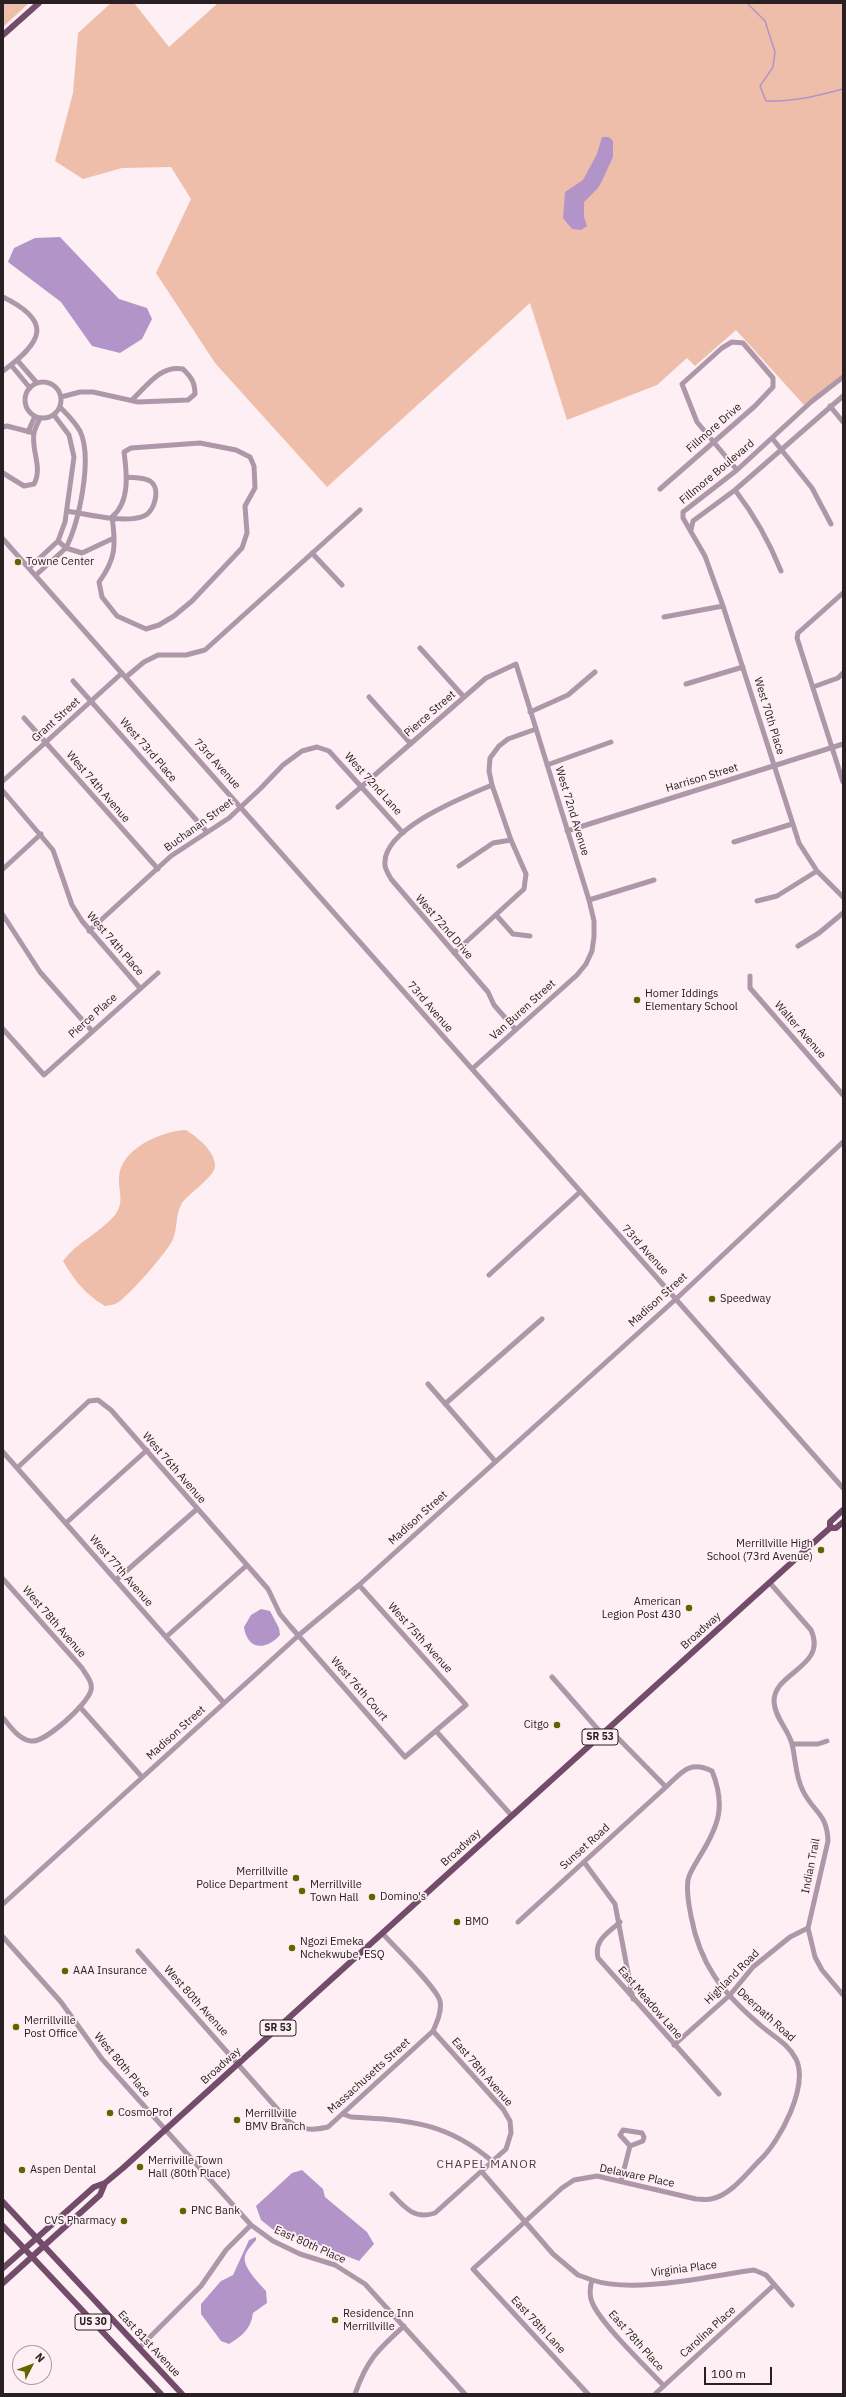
<!DOCTYPE html>
<style>
body{margin:0}
#map{position:relative;width:846px;height:2397px;overflow:hidden;background:#fdeff3;font-family:"IBM Plex Sans",sans-serif}
canvas{display:block}
.frame{position:absolute;inset:0;border:4px solid #282022;pointer-events:none}
.north{position:absolute;left:12px;top:2345px;width:40px;height:40px;box-sizing:border-box;background:#fdeff3;border:1px solid #a89c9f;border-radius:50%;rotate:48deg;font-size:11px;font-weight:700;line-height:16px;text-align:center;color:#282022}
.north::after{content:'';display:block;margin:auto;width:14px;height:18px;background:#626400;clip-path:polygon(50% 0,100% 100%,50% 72%,0 100%)}
.scale{position:absolute;left:704px;top:2367px;width:68px;height:18px;box-sizing:border-box;border:2px solid #282022;border-top:0;padding-left:5px;font-size:12px;line-height:14px;white-space:nowrap;color:#282022;-webkit-text-stroke:3px #fdeff3;paint-order:stroke}
</style>
<div id="map">
<canvas width="846" height="2397"></canvas>
<div class="frame"></div>
<div class="north">N</div>
<div class="scale">100 m</div>
</div>
<script>
const ctx = document.querySelector('canvas').getContext('2d');
ctx.lineJoin = 'round';
function fill(path, color) { ctx.fillStyle = color; ctx.fill(path, 'evenodd'); }
function strokePath(path, color, width, dash) { ctx.strokeStyle = color; ctx.lineWidth = width; ctx.lineCap = dash ? 'butt' : 'round'; ctx.setLineDash(dash || []); ctx.stroke(path); }
function drawText(font, color, halo, rows, align = 'center') {
  ctx.font = font + ' "IBM Plex Sans",sans-serif'; ctx.lineWidth = 3.5; ctx.setLineDash([]); ctx.textBaseline = 'middle'; ctx.strokeStyle = halo; ctx.fillStyle = color; for (const [text, x, y, turn = 0] of rows) {
    ctx.save(); ctx.translate(x, y); ctx.rotate((+turn || 0) * Math.PI / 180); ctx.textAlign = isNaN(turn) ? turn : align; if (halo) ctx.strokeText(text, 0, 0); ctx.fillText(text, 0, 0); ctx.restore();
  }
}
const green = new Path2D(`
 M3,3H29L3,27Z
 M111,3H134L169,47L218,3H843V374L804,405L736,330L695,366L687,358L657,385L567,420L530,303L327,487L215,363L156,273L191,199L171,167L122,168L83,179L55,161L73,93L78,33Z
 M186,1130C197,1137 214,1150 215,1165C216,1176 189,1193 182,1203C175,1215 178,1227 173,1239C169,1250 128,1297 117,1303C114,1305 109,1305 105,1306C86,1295 74,1280 63,1261C77,1242 100,1233 115,1215C125,1202 118,1191 119,1177C121,1148 162,1131 186,1130Z`);
const water = new Path2D(`
 M602,137H609L613,141V157L602,181L598,188L584,202V217L587,226L581,230L572,229L563,218L565,192L583,180L597,154Z
 M60,237L119,299L147,308L152,319L142,339L120,353L92,346L61,302L8,262L14,248L35,238Z
 M261,1609L270,1611L279,1628L280,1635C266,1651 247,1650 244,1627L251,1615Z
 M302,2170L323,2189L325,2197L367,2232L374,2244L359,2261L299,2237L276,2232L261,2220L256,2206L292,2173Z
 M256,2237V2240C252,2245 246,2251 245,2256C242,2267 260,2284 266,2291L267,2303L253,2313C251,2329 242,2336 229,2344L221,2341L201,2314V2304L221,2281L233,2275L249,2240Z`);
const stream = new Path2D(`
 M747,3L765,21L775,52L773,67L760,86L766,101C793,102 817,96 843,89`);
const minor = new Path2D(`
 M3,297C54,322 42,342 3,371
 M17,360L37,383
 M11,365L30,388
 M843,377L811,402L737,470L683,512V518L705,556L723,606L799,843L817,871L843,897
 M25 400a18 18 0 1 1 36 0a18 18 0 1 1-36 0Z
 M61,397L80,392H93L138,402L188,400L195,394C195,382 191,377 183,369C160,365 147,386 132,400
 M830,406L843,422
 M3,427L7,426L34,433
 M28,432L35,416
 M772,438L812,488L831,524
 M200,443L236,450L250,457L254,466L255,488L245,506L247,533L242,548L192,601L174,616L159,625L146,629L117,616L102,597L99,582C116,559 116,545 112,517C130,502 127,474 124,452L131,448Z
 M3,473L24,486L34,484C43,467 31,451 34,433C35,428 38,423 40,418
 M660,489L755,406L773,387V378L743,343L732,342L722,348L682,384L697,422L737,470
 M735,490C755,516 769,541 781,571
 M67,511C87,514 125,524 144,516C155,511 161,488 150,481C143,477 134,478 126,477
 M691,530L693,521L735,490L843,396
 M3,539L843,1488
 M58,541L66,548L82,553L114,538
 M312,553L342,585
 M29,568L58,541L65,522L74,457L69,435L54,415
 M36,575L66,548C79,522 93,458 80,431C75,422 67,414 60,407
 M843,593L798,633L797,638L843,782
 M664,617L723,606
 M420,648L464,697
 M126,677L144,662L158,655H186L205,650L360,510
 M73,681L207,832
 M686,684L743,667
 M813,687L838,678L843,673
 M369,697L411,744
 M530,712L568,695L595,672
 M24,718L158,869
 M547,765L611,742
 M3,781L122,673
 M492,785C466,796 381,829 385,865C385,869 389,875 391,879L488,992L494,1005L515,1029
 M3,791L53,850L72,905L82,921L139,987
 M338,807L486,678L516,664L589,900L594,921V937L592,951L586,964L577,975L472,1069
 M567,831L843,744
 M734,842L792,824
 M459,866L493,843L511,840
 M3,869L41,834
 M589,900L654,880
 M757,901L777,896L817,871
 M3,915L40,972L92,1031
 M497,916L513,934L530,936
 M89,931L171,856L229,818L260,789L283,765L302,751L317,747L329,751L403,833
 M798,946L819,933L843,913
 M454,953L524,889L526,874L511,840L492,785L489,771L490,758L499,746L508,739L536,729
 M750,976V988L843,1095
 M3,1029L44,1075L158,973
 M489,1275L580,1192
 M428,1384L495,1461
 M445,1404L542,1319
 M3,1452L224,1703
 M17,1468L89,1401L98,1400L111,1410L268,1589L280,1614L290,1626L405,1757L466,1705L359,1585
 M66,1523L147,1450
 M3,1579L82,1668C86,1675 93,1682 91,1690C88,1704 45,1743 31,1741C19,1740 11,1727 3,1718
 M116,1580L197,1509
 M770,1583L811,1630C828,1667 773,1672 774,1702C775,1718 788,1729 792,1744C796,1760 795,1776 803,1791C814,1813 827,1813 828,1841L808,1928L815,1957L822,1970L843,1995
 M166,1637L246,1566
 M552,1677L602,1734
 M80,1707L142,1777
 M436,1731L512,1816
 M792,1744H818L827,1741
 M584,1862L615,1904L633,1999
 M3,1904L299,1635L359,1585L676,1299L843,1142
 M518,1922L666,1787
 M620,1922C607,1934 594,1940 598,1958L719,2094
 M382,1933C394,1946 437,1988 440,2001C442,2011 437,2022 433,2031L503,2109L510,2121L511,2133L506,2149L435,2213C415,2220 405,2208 392,2194
 M3,1937L61,2002L102,2059L251,2225L273,2241L300,2254L335,2265L365,2284L465,2394
 M138,1951L288,2121C302,2130 312,2131 328,2127L433,2031
 M674,2045L730,1995L753,1967L790,1937L808,1928
 M343,2114L351,2117C408,2120 447,2122 493,2162
 M482,2172L553,2254L578,2275L592,2280C590,2287 589,2295 592,2302C600,2323 646,2367 664,2386
 M621,2181L630,2146L643,2141L644,2137L642,2133L623,2130L620,2135L630,2146
 M592,2280C634,2294 709,2276 754,2270L766,2275L792,2305
 M139,2348L201,2286L226,2250L251,2225
 M355,2394C367,2359 378,2350 404,2326
 M588,2394L473,2269L562,2188L574,2180L597,2176L696,2199C701,2199 707,2200 711,2199C730,2196 747,2173 760,2160C780,2141 809,2086 796,2059C787,2042 772,2036 759,2024C722,1992 700,1965 691,1916C689,1905 686,1892 688,1880C689,1873 696,1863 700,1856C719,1825 726,1806 712,1771C689,1760 682,1772 666,1787L609,1729
 M655,2394L774,2285`);
const major = new Path2D(`
 M3,35L39,3
 M830,1528V1522L843,1510
 M3,2202L182,2394
 M3,2226L161,2394
 M3,2268L94,2187L105,2183
 M3,2283L100,2195L105,2183L123,2168L822,1535L830,1528H836L843,1522`);
const markers = [
 [18,562,4,"#626400"],
 [637,1000,4,"#626400"],
 [712,1299,4,"#626400"],
 [821,1550,4,"#626400"],
 [689,1608,4,"#626400"],
 [557,1725,4,"#626400"],
 [296,1878,4,"#626400"],
 [302,1891,4,"#626400"],
 [372,1897,4,"#626400"],
 [457,1922,4,"#626400"],
 [292,1948,4,"#626400"],
 [65,1971,4,"#626400"],
 [16,2027,4,"#626400"],
 [110,2113,4,"#626400"],
 [237,2120,4,"#626400"],
 [140,2167,4,"#626400"],
 [22,2170,4,"#626400"],
 [183,2211,4,"#626400"],
 [124,2221,4,"#626400"],
 [335,2320,4,"#626400"]
];
const shields = [
 [600,1737,36],
 [278,2028,36],
 [93,2322,36]
];
const shieldNames = [
 ["SR 53",600,1737],
 ["SR 53",278,2028],
 ["US 30",93,2322]
];
const streetNames = [
 ["Fillmore Drive",714,428,-41],
 ["Fillmore Boulevard",717,472,-40],
 ["Pierce Street",430,714,-41],
 ["West 70th Place",769,716,73],
 ["Grant Street",56,720,-42],
 ["West 73rd Place",148,750,49],
 ["73rd Avenue",217,764,48],
 ["Harrison Street",702,778,-17],
 ["West 72nd Lane",373,784,48],
 ["West 74th Avenue",98,787,49],
 ["West 72nd Avenue",572,811,73],
 ["Buchanan Street",199,825,-36],
 ["West 72nd Drive",444,927,49],
 ["West 74th Place",115,944,49],
 ["73rd Avenue",430,1007,49],
 ["Van Buren Street",523,1010,-42],
 ["Pierce Place",93,1016,-42],
 ["Walter Avenue",800,1030,49],
 ["73rd Avenue",645,1250,48],
 ["Madison Street",658,1300,-42],
 ["West 76th Avenue",174,1468,49],
 ["Madison Street",418,1518,-42],
 ["West 77th Avenue",121,1571,49],
 ["West 78th Avenue",54,1622,49],
 ["Broadway",701,1631,-42],
 ["West 75th Avenue",420,1638,48],
 ["West 76th Court",359,1689,49],
 ["Madison Street",176,1733,-42],
 ["Sunset Road",585,1847,-42],
 ["Broadway",461,1848,-42],
 ["Indian Trail",811,1866,-79],
 ["Highland Road",732,1977,-45],
 ["West 80th Avenue",196,2001,48],
 ["East Meadow Lane",650,2003,49],
 ["Deerpath Road",766,2015,42],
 ["West 80th Place",122,2065,50],
 ["Broadway",221,2066,-42],
 ["East 78th Avenue",482,2072,49],
 ["Massachusetts Street",369,2076,-42],
 ["Delaware Place",637,2176,12],
 ["East 80th Place",310,2245,24],
 ["Virginia Place",684,2269,-7],
 ["East 78th Lane",538,2325,47],
 ["Carolina Place",708,2332,-42],
 ["East 78th Place",636,2341,48],
 ["East 81st Avenue",149,2344,47]
];
const poiNames = [
 ["Towne Center",26,562],
 ["Homer Iddings",645,994],
 ["Elementary School",645,1007],
 ["Speedway",720,1299],
 ["Merrillville High",813,1544,"right"],
 ["School (73rd Avenue)",813,1557,"right"],
 ["American",681,1602,"right"],
 ["Legion Post 430",681,1615,"right"],
 ["Citgo",549,1725,"right"],
 ["Merrillville",288,1872,"right"],
 ["Police Department",288,1885,"right"],
 ["Merrillville",310,1885],
 ["Town Hall",310,1898],
 ["Domino's",380,1897],
 ["BMO",465,1922],
 ["Ngozi Emeka",300,1942],
 ["Nchekwube, ESQ",300,1955],
 ["AAA Insurance",73,1971],
 ["Merrillville",24,2021],
 ["Post Office",24,2034],
 ["CosmoProf",118,2113],
 ["Merrillville",245,2114],
 ["BMV Branch",245,2127],
 ["Merriville Town",148,2161],
 ["Hall (80th Place)",148,2174],
 ["Aspen Dental",30,2170],
 ["PNC Bank",191,2211],
 ["CVS Pharmacy",116,2221,"right"],
 ["Residence Inn",343,2314],
 ["Merrillville",343,2327]
];
const neighbourhoodNames = [
 ["CHAPEL MANOR",487,2165]
];
fill(green, '#efbeaa');
fill(water, '#b394c9');
strokePath(stream, '#b394c9', 1.5);
strokePath(minor, '#ae97a9', 5);
strokePath(major, '#734c6c', 6);
for (const [x, y, r, color] of markers) { const dot = new Path2D(); dot.arc(x, y, r, 0, 2 * Math.PI); ctx.fillStyle = color; ctx.fill(dot); strokePath(dot, '#fdeff3', 1.5); }
for (const [x, y, w] of shields) { const box = new Path2D(); box.roundRect(x - w / 2, y - 8, w, 16, 3); ctx.fillStyle = '#fdeff3'; ctx.fill(box); strokePath(box, '#282022', 1); }
drawText('bold 10px', '#282022', null, shieldNames);
drawText('11px', '#282022', '#fdeff3', streetNames);
drawText('11px', '#282022', '#fdeff3', poiNames, 'left');
ctx.letterSpacing = '1px';
drawText('12px', '#513e44', '#fdeff3', neighbourhoodNames);
ctx.letterSpacing = '0px';
</script>
